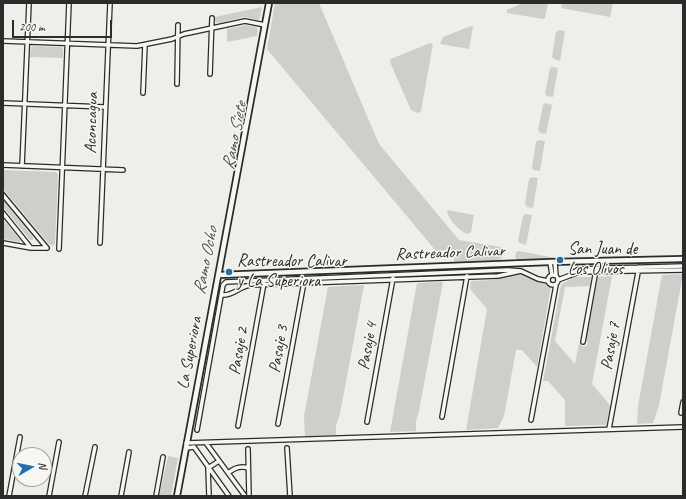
<!DOCTYPE html>
<style>
body{margin:0}
#map{position:relative;width:686px;height:499px;overflow:hidden;background:#eeeeea;font-family:Caveat,sans-serif}
canvas{display:block}
.frame{position:absolute;inset:0;border:4px solid #2b2b2b;pointer-events:none}
.north{position:absolute;left:12px;top:447px;width:40px;height:40px;box-sizing:border-box;background:#f6f6f2;border:1px solid #a5a5a2;border-radius:50%;rotate:81deg;font-size:11px;font-weight:700;line-height:16px;text-align:center;color:#2b2b2b}
.north::after{content:'';display:block;margin:auto;width:14px;height:18px;background:#1f6fb2;clip-path:polygon(50% 0,100% 100%,50% 72%,0 100%)}
.scale{position:absolute;left:12px;top:20px;width:100px;height:18px;box-sizing:border-box;border:2px solid #2b2b2b;border-top:0;padding-left:5px;font-size:12px;line-height:14px;white-space:nowrap;color:#2b2b2b;-webkit-text-stroke:3px #f6f6f2;paint-order:stroke}
</style>
<div id="map">
<canvas width="686" height="499"></canvas>
<div class="frame"></div>
<div class="north">N</div>
<div class="scale">200 m</div>
</div>
<script>
const ctx = document.querySelector('canvas').getContext('2d');
ctx.lineJoin = 'round';
function fill(path, color) { ctx.fillStyle = color; ctx.fill(path, 'evenodd'); }
function strokePath(path, color, width, dash) { ctx.strokeStyle = color; ctx.lineWidth = width; ctx.lineCap = dash ? 'butt' : 'round'; ctx.setLineDash(dash || []); ctx.stroke(path); }
function drawText(font, color, halo, rows, align = 'center') {
  ctx.font = font + ' Caveat,sans-serif'; ctx.lineWidth = 3; ctx.setLineDash([]); ctx.textBaseline = 'middle'; ctx.strokeStyle = halo; ctx.fillStyle = color; for (const [text, x, y, turn = 0] of rows) {
    ctx.save(); ctx.translate(x, y); ctx.rotate((+turn || 0) * Math.PI / 180); ctx.textAlign = isNaN(turn) ? turn : align; if (halo) ctx.strokeText(text, 0, 0); ctx.fillText(text, 0, 0); ctx.restore();
  }
}
const green = new Path2D(`
 M275,3H319L379,144L459,240L501,247L503,250L502,258L499,260L454,262L455,250L436,251L267,49Z
 M523,3H548L545,18L543,19L507,13V10Z
 M562,3H613L610,17L561,8Z
 M262,7L260,18L258,20L245,17L218,23L215,21V17Z
 M246,25L256,27L258,30L257,36L227,42V29Z
 M471,26L473,27L469,49L440,44L443,37Z
 M559,30L565,31L560,61L554,59L552,57L556,32Z
 M430,43L433,44L421,111L418,113L411,110L390,62L391,59Z
 M33,46L61,47L63,49V58L30,57L31,48Z
 M552,67L558,68L553,97L547,96L545,94L550,68Z
 M545,103L552,105L546,134L540,133L538,130L543,105Z
 M539,140L545,141L540,171L533,170L532,167L536,142Z
 M3,170L56,172L58,174L55,243L53,246L49,244L3,189Z
 M532,177L538,178L533,208L527,207L525,204L529,179Z
 M3,200L33,237V240H30L3,207Z
 M447,210L474,215L471,232L468,234C460,232 447,218 447,210Z
 M525,214L532,215L526,245L520,243L518,241L523,216Z
 M3,219L21,241L20,242L3,239Z
 M519,251L560,259L518,260L515,257L516,252Z
 M520,273L551,286L537,367L522,350H516L504,416L498,428L466,430L487,309L470,289L471,281L493,280Z
 M683,274L659,405L653,423L637,424L638,406L662,275Z
 M612,276L592,384L609,404L610,407L606,425L565,426V400L548,381H543L561,285L573,277H591L590,286L565,287L555,341L575,364L579,343L583,347L586,346L588,344L586,339L598,277Z
 M443,282L419,411L416,421V431L390,432L417,283Z
 M364,285L340,414L336,425V435L305,436L304,416L328,287Z
 M168,456L178,458L171,496H159Z`);
const stream = new Path2D(`
 M221,273L272,3
 M174,496L239,152
 M180,496L189,450`);
const minor = new Path2D(`
 M3,41L137,46L172,39L184,34L245,21L265,25
 M210,74L212,18
 M177,84L178,25
 M143,93L145,45
 M3,103L105,107
 M3,165L123,170
 M22,166L29,3
 M3,195L47,248
 M3,213L31,248
 M3,243L31,248H47
 M100,243L110,3
 M59,249L69,3
 M550,262L552,275
 M555,262L556,276
 M521,271L538,279L548,281
 M572,273L579,269L683,266
 M548 280a5 5 0 1 1 10 0a5 5 0 1 1-10 0Z
 M558,280L579,272L683,270
 M583,342L596,270
 M681,413L683,402
 M442,417L467,276
 M531,420L556,285
 M367,422L393,278
 M278,424L304,282
 M238,426L264,283
 M609,429L639,267
 M197,430L223,285L226,282L508,270L521,271L498,276L251,285C239,286 234,296 222,295
 M186,443L683,427
 M206,443L245,496
 M186,448L194,447L229,496
 M287,448L290,496
 M248,449L249,496
 M228,473C234,468 240,465 248,468
 M9,496L20,437
 M49,496L59,442
 M85,496L95,447
 M121,496L129,452
 M156,496L163,457
 M209,496L208,468L219,461`);
const tertiary = new Path2D(`
 M219,275L550,262L683,259
 M177,496L269,3`);
const markers = [
 [560,260,4,"#1f6fb2"],
 [229,272,4,"#1f6fb2"]
];
const streetNames = [
 ["Aconcagua",92,123,-88],
 ["Rastreador Calivar",450,253,-2],
 ["Pasaje 4",368,346,-80],
 ["Pasaje 7",611,346,-80],
 ["Pasaje 3",279,349,-80],
 ["Pasaje 2",239,351,-80],
 ["La Superiora",190,353,-79]
];
const poiNames = [
 ["San Juan de",568,250],
 ["Los Olivos",568,270],
 ["Rastreador Calivar",237,262],
 ["y La Superiora",237,282]
];
const waterNames = [
 ["Ramo Siete",235,136,-79],
 ["Ramo Ocho",206,261,-79]
];
fill(green, '#cececa');
strokePath(stream, '#757573', 1);
strokePath(minor, '#2b2b2b', 6);
strokePath(tertiary, '#2b2b2b', 8);
strokePath(minor, '#f6f6f2', 3.5);
strokePath(tertiary, '#f6f6f2', 4.5);
for (const [x, y, r, color] of markers) { const dot = new Path2D(); dot.arc(x, y, r, 0, 2 * Math.PI); ctx.fillStyle = color; ctx.fill(dot); strokePath(dot, '#f6f6f2', 1.5); }
drawText('17px', '#2b2b2b', '#f6f6f2', streetNames);
drawText('17px', '#2b2b2b', '#f6f6f2', poiNames, 'left');
drawText('italic 18px', '#565655', '#f6f6f2', waterNames);
</script>
